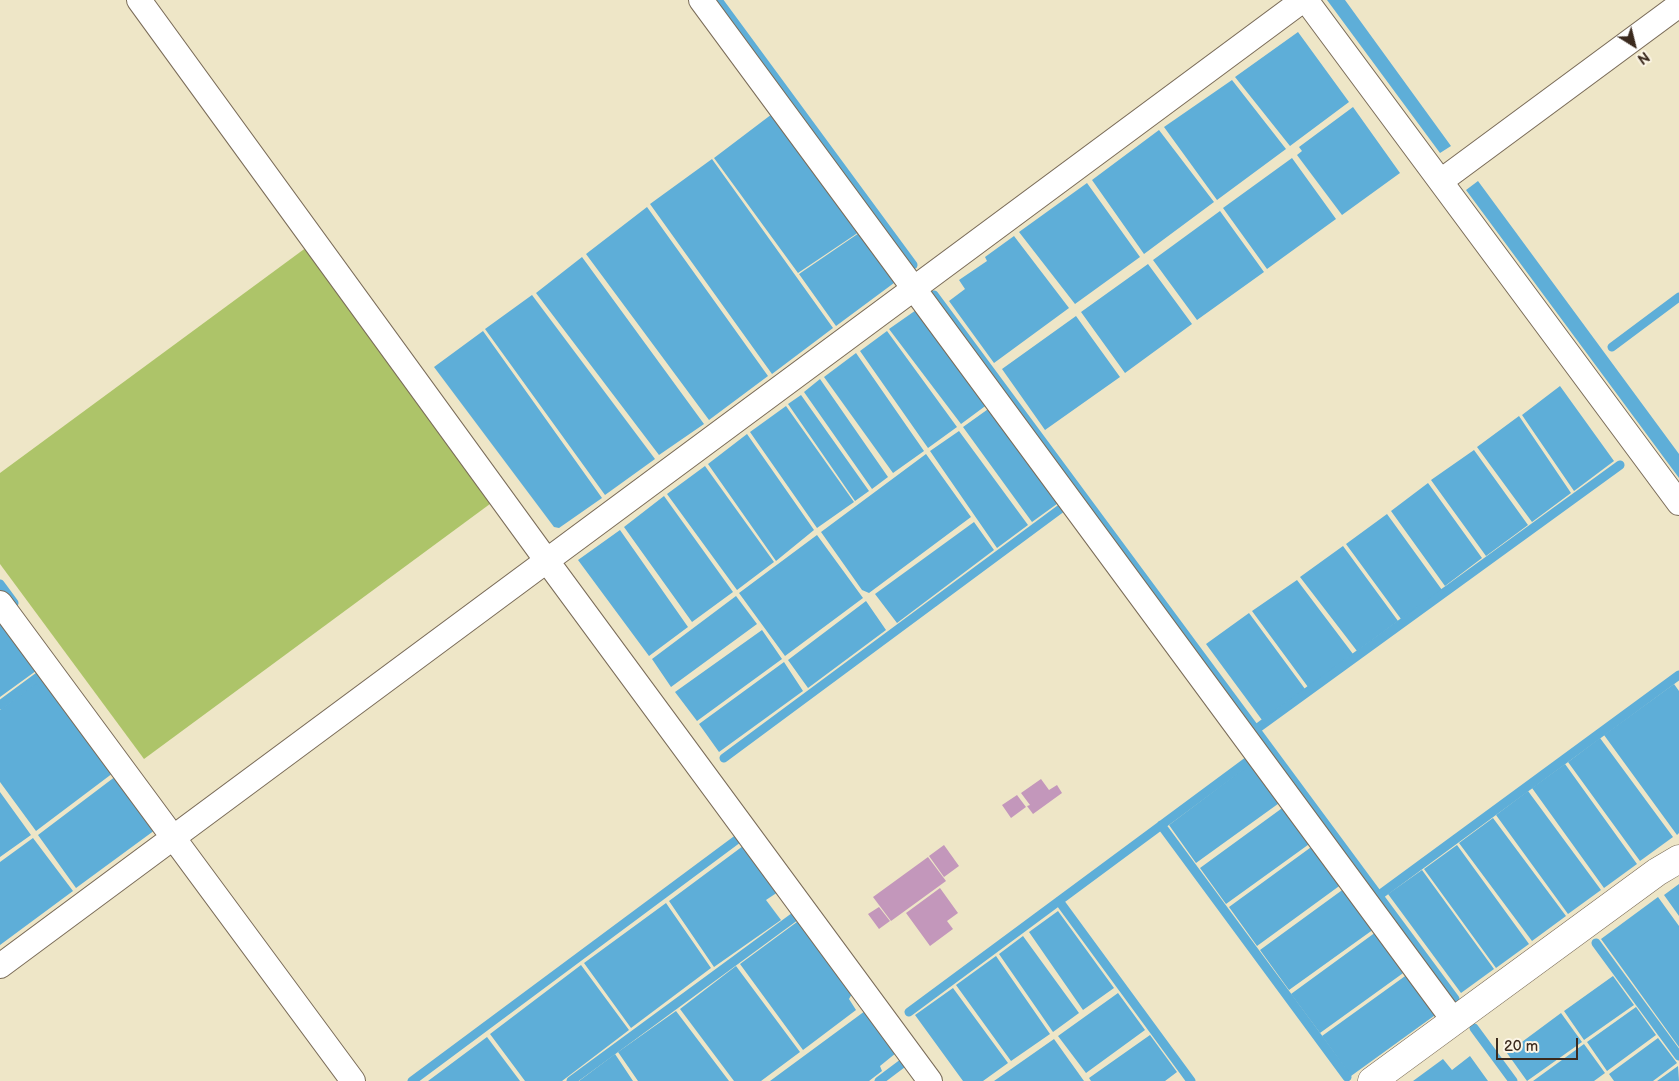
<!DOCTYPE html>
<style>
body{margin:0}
#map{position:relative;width:1679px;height:1081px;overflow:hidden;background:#eee6c7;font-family:"Balsamiq Sans",sans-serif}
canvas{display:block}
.north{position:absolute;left:1609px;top:20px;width:50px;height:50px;-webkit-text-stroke:4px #fcf5e5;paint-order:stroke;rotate:144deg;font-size:14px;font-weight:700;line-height:20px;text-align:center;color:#3b2a1e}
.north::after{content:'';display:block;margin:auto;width:18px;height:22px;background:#3b2a1e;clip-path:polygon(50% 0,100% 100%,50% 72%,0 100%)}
.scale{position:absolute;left:1496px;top:1038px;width:82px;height:22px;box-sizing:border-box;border:2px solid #3b2a1e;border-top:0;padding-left:6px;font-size:15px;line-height:18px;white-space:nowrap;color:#3b2a1e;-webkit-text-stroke:4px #fcf5e5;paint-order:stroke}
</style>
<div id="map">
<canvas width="1679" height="1081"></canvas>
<div class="north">N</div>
<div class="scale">20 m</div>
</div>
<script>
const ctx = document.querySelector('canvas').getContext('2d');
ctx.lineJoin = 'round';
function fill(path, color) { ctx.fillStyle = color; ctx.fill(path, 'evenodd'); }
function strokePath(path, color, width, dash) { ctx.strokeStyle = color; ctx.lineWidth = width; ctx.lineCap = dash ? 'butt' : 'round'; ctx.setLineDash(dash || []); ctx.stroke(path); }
const green = new Path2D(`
 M307,247L494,501L144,759L0,564V473Z`);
const water = new Path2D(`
 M1327,0H1345L1451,146L1440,153Z
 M1298,32L1349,102L1290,146L1235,77Z
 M1232,80L1286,149L1217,200L1164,127Z
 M1353,107L1400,173L1342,215L1297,155L1302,151L1299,147Z
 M776,111L862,230L798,273L714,158Z
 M1159,130L1214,202L1144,254L1092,180Z
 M1292,158L1336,219L1267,269L1223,208Z
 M712,159L833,328L772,374L650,204Z
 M1478,181L1679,454V478L1466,190Z
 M1087,183L1140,257L1075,304L1019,232Z
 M647,207L768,376L709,420L586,254Z
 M1220,211L1264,272L1197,320L1153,260Z
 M862,231L898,280L836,326L799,274Z
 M1014,236L1069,308L994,363L949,301L965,289L959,280L987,261L985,257Z
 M582,257L704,424L659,455L536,293Z
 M1148,264L1192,324L1125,373L1081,312Z
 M532,295L655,459L605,495L485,329Z
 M919,308L988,404L961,424L889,329Z
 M1076,316L1120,377L1045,430L1002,369Z
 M483,331L602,498L559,528L554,527L434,367Z
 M887,331L957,427L928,448L860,351Z
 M856,353L924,451L893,473L824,377Z
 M820,379L888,477L872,489L804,392Z
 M1560,386L1614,461L1574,491L1522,415Z
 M801,395L869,491L855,501L788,404Z
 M786,406L854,502L817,528L750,432Z
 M991,407L1061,501L1032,522L963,427Z
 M1519,416L1571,493L1532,522L1477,447Z
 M959,431L1028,525L997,548L930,451Z
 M747,434L814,530L776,561L708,464Z
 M1474,450L1528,525L1486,556L1431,480Z
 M926,454L971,517L869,593L862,590L821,532Z
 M705,466L774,562L737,590L667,494Z
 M1428,483L1482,558L1445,586L1391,511Z
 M664,496L733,592L692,622L624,527Z
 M1387,514L1442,590L1401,619L1346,544Z
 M974,522L994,550L897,623L875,594Z
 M620,530L688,627L649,656L578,560Z
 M817,535L863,598L785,656L739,593Z
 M1343,546L1398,621L1357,651L1300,577Z
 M1297,580L1353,654L1308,687L1252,611Z
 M736,596L757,624L671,687L652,659Z
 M866,601L886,630L808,688L788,660Z
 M1249,613L1305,689L1262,720L1206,644Z
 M0,615L40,668L0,697Z
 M762,630L782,659L697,721L675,692Z
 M784,662L803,691L719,752L699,724Z
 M46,676L113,773L36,831L0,782V710Z
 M1674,684L1679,691V833L1677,835L1604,735Z
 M1600,738L1673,837L1640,861L1568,762Z
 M1254,761L1282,801L1196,863L1169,825Z
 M1565,764L1637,864L1604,888L1532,788Z
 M116,776L155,830L76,888L38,835Z
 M1528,791L1601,890L1568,914L1496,815Z
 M0,792L31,835L0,857Z
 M1285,806L1312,842L1226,904L1200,868Z
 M1493,818L1566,916L1532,941L1459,843Z
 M33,838L73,891L0,945V862Z
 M1314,845L1342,884L1257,946L1229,907Z
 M1457,845L1529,944L1496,968L1424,869Z
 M743,846L778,892L766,900L781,920L714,967L669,901Z
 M1422,870L1494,969L1461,993L1388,894Z
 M1679,884V916L1664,895Z
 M1345,888L1374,929L1289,990L1260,950Z
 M1658,897L1679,926V1047L1601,939Z
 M666,903L711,968L631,1028L584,963Z
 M1058,911L1114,988L1083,1010L1029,932Z
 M801,919L853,992L849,999L856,1010L803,1050L740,964Z
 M1376,932L1406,971L1320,1033L1291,994Z
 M1023,936L1079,1013L1053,1032L999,954Z
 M996,956L1050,1034L1011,1061L956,985Z
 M581,965L629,1030L562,1081H525L490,1034Z
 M736,966L800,1052L761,1081H734L680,1009Z
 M1408,974L1438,1013L1351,1076L1322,1036Z
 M1613,976L1634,1005L1584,1040L1564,1011Z
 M953,988L1008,1063L983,1081H963L915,1015Z
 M1118,993L1145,1030L1086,1073L1058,1036Z
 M1636,1007L1656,1035L1607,1071L1587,1042Z
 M676,1011L729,1081H638L618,1052Z
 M865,1011L896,1053L880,1066L882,1071L869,1081H770Z
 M1561,1013L1582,1042L1527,1081L1507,1053Z
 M1150,1035L1177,1072L1165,1081H1091L1089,1078Z
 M487,1037L520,1081H428Z
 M1658,1038L1677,1063L1653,1081H1614L1609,1074Z
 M1054,1039L1084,1081H994Z
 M1584,1044L1605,1073L1594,1081H1533Z
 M615,1054L633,1081H579Z
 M1470,1056L1488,1081H1413L1443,1059L1452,1070Z
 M1678,1066L1679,1081H1657Z`);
const stream = new Path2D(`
 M718,0L913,265
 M934,295L1455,999
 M1612,347L1679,297
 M0,584L14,603
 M0,705L45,672
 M1255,730L1620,465
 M724,758L1067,504
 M1161,825L1347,1077
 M1378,896L1679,675
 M1059,901L1191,1081
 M1596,943L1679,1056
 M909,1012L1252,758
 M1474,1028L1513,1081
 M412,1081L739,838
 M571,1081L797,915
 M879,1081L903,1063`);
const building = new Path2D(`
 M1041,779L1049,790L1057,785L1062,793L1033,814L1027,806L1030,805L1021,793Z
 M1017,795L1026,807L1011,818L1002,805Z
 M944,845L959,866L944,877L929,856Z
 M928,857L946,881L891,921L873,897Z
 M940,888L958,913L947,921L953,929L930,946L906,913Z
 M879,907L890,921L879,929L868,914Z`);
const minor = new Path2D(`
 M139,0L547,561L930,1081
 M701,0L1454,1021
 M1306,0L1679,503
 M1441,181L1679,5
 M0,603L353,1081
 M0,966L1303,0`);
const tertiary = new Path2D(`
 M1372,1081L1657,872L1679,859`);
fill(green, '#adc469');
fill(water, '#5eaed8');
strokePath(stream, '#5eaed8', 9);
fill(building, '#c397bb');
strokePath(minor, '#7a6c59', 26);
strokePath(tertiary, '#7a6c59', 29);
strokePath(minor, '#fff', 24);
strokePath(tertiary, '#fff', 28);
</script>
